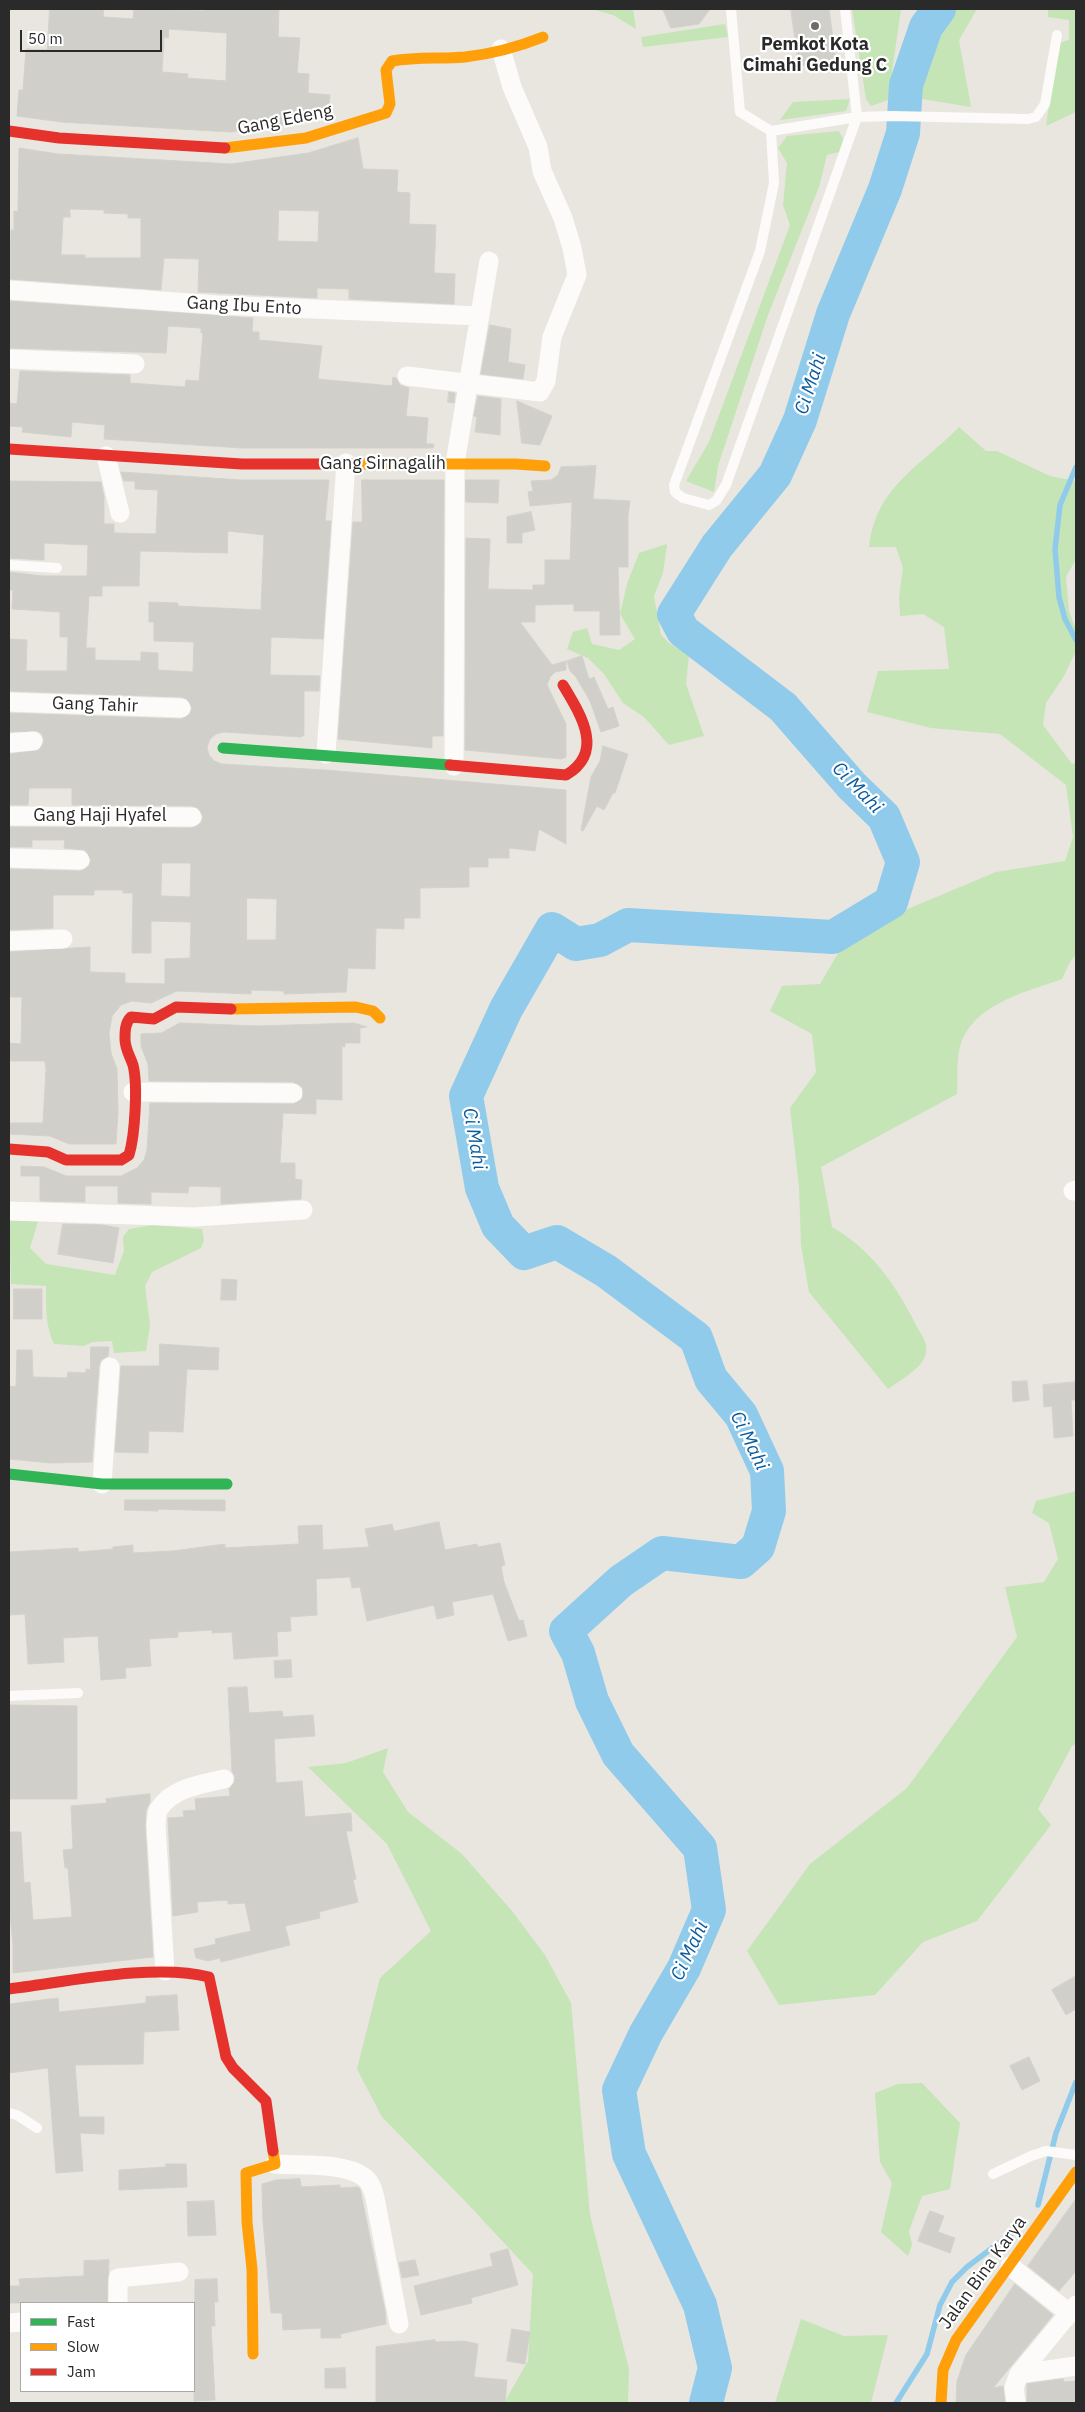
<!DOCTYPE html>
<style>
body{margin:0}
#map{position:relative;width:1085px;height:2412px;overflow:hidden;background:#e8e6df;font-family:"IBM Plex Sans",sans-serif}
canvas{display:block}
.frame{position:absolute;inset:0;border:10px solid #2a2a2a;pointer-events:none}
.legend{position:absolute;left:20px;top:2302px;width:175px;height:90px;box-sizing:border-box;background:#fff;border:1px solid #aaa;margin:0;padding:6px 9px;list-style:none;font-size:15px;color:#2a2a2a}
.legend li{display:flex;align-items:center;gap:10px;height:25px}
.legend b{width:25px;border:1px solid #aaa}
.scale{position:absolute;left:20px;top:30px;width:142px;height:22px;box-sizing:border-box;border:2px solid #2a2a2a;border-top:0;padding-left:6px;font-size:15px;line-height:18px;white-space:nowrap;color:#2a2a2a;-webkit-text-stroke:4px #fff;paint-order:stroke}
</style>
<div id="map">
<canvas width="1085" height="2412"></canvas>
<div class="frame"></div>
<ul class="legend">
<li><b style="height:6px;background:#30b455"></b>Fast</li>
<li><b style="height:6px;background:#ff9f0a"></b>Slow</li>
<li><b style="height:6px;background:#e5322d"></b>Jam</li>
</ul>
<div class="scale">50 m</div>
</div>
<script>
const ctx = document.querySelector('canvas').getContext('2d');
ctx.lineJoin = 'round';
function fill(path, color) { ctx.fillStyle = color; ctx.fill(path, 'evenodd'); }
function strokePath(path, color, width, dash) { ctx.strokeStyle = color; ctx.lineWidth = width; ctx.lineCap = dash ? 'butt' : 'round'; ctx.setLineDash(dash || []); ctx.stroke(path); }
function drawText(font, color, halo, rows, align = 'center') {
  ctx.font = font + ' "IBM Plex Sans",sans-serif'; ctx.lineWidth = 4.5; ctx.setLineDash([]); ctx.textBaseline = 'middle'; ctx.strokeStyle = halo; ctx.fillStyle = color; for (const [text, x, y, turn = 0] of rows) {
    ctx.save(); ctx.translate(x, y); ctx.rotate((+turn || 0) * Math.PI / 180); ctx.textAlign = isNaN(turn) ? turn : align; if (halo) ctx.strokeText(text, 0, 0); ctx.fillText(text, 0, 0); ctx.restore();
  }
}
const green = new Path2D(`
 M592,9H633L636,29L613,15Z
 M852,9H901L888,100L871,106L866,99Z
 M926,9H977L959,40L971,107L916,98V33Z
 M1048,9H1076V112L1046,126L1058,43L1069,40V20L1048,17Z
 M725,24L728,37L643,47L641,37Z
 M850,99L846,111L780,120L793,102Z
 M839,131L843,139L839,152L827,155L819,187L768,315L718,466L714,492L686,481L709,442L790,225L783,205L787,163L778,148L787,136Z
 M959,427L986,451H997L1050,476L1076,481V559L1066,577L1069,611L1076,630V651L1064,676L1046,703L1043,725L1072,764L1076,763V955L1070,962L1062,979C1026,992 972,1004 960,1047C956,1061 958,1079 957,1094L821,1167L832,1227C871,1249 896,1285 916,1325C921,1335 930,1344 925,1356C921,1369 898,1382 888,1389L809,1292L801,1245L799,1187L790,1108L816,1072L812,1034L770,1011L782,986L820,984L850,933L996,872L1065,861L1073,837L1066,785L1000,734L931,728L867,712L878,671L949,669L944,627L923,614L900,616L899,597L903,568L896,547H869C876,486 920,467 959,427Z
 M667,544L663,573L654,596L661,635L669,643L689,655L686,684L704,736L669,745L644,717L623,703L604,674L588,658L567,649L573,632L587,628L592,644L619,650L635,639L620,614L627,584L639,553Z
 M39,1218L30,1248L46,1264L115,1275L124,1251L123,1237L129,1229L153,1225L202,1229L204,1240L201,1248L152,1272L145,1286L150,1325L146,1351L114,1353L112,1341L93,1342L83,1346L54,1344C45,1325 46,1306 46,1286L11,1284L9,1219Z
 M1076,1491V1744L1072,1746L1038,1809L1051,1825L977,1921L923,1942L875,1995L779,2005L747,1951L810,1864L907,1788L1017,1637L1005,1587L1044,1582L1058,1559L1049,1523L1032,1513L1036,1501Z
 M388,1748L383,1772L408,1812L462,1854L512,1911L545,1955L571,2003L590,2215L629,2369L628,2403H504L528,2361L533,2274L464,2200L382,2117L357,2069L380,1978L431,1931L387,1844L308,1767L346,1763Z
 M922,2083L960,2123L950,2189L922,2196L909,2231L912,2245L908,2256L881,2232L892,2183L880,2162L875,2093L898,2084Z
 M801,2319L844,2336L888,2335L871,2403H775Z`);
const stream = new Path2D(`
 M1076,467L1060,505L1055,549L1059,597L1065,619L1076,640
 M1038,2205L1056,2133L1076,2082
 M896,2403L927,2354L940,2305L952,2282L967,2267L1024,2224`);
const river = new Path2D(`
 M706,2403L715,2368L700,2305L629,2154L619,2090L646,2033L684,1968L709,1910L700,1848L618,1754L592,1701L578,1653L566,1631L621,1581L662,1553L741,1562L758,1547L769,1511L767,1471L741,1415L711,1379L696,1338L606,1271L557,1242L524,1253L498,1226L482,1188L466,1096L506,1009L552,929L576,944L600,940L628,925L833,937L891,902L903,862L884,817L852,786L783,707L683,631L674,614L717,546L775,475L800,420L833,314L885,189L903,133L906,85L926,27L939,9`);
const building = new Path2D(`
 M50,9H104L103,17L133,19L134,9L205,11V9H279L278,37L300,38L297,73L309,74L308,93L330,95L328,113L331,114L303,123L231,132L61,122L17,116L19,90H23L26,49L47,50ZM169,29L227,33L226,81L187,78L188,74L162,72L164,37L168,38Z
 M663,9H710L699,24L671,28Z
 M791,9H829L836,61L799,66Z
 M358,138L363,169L398,170L397,192L410,193L409,224L436,225L434,273L455,274L454,304L349,299V289L317,288V298L198,292L199,259L164,258L161,290L10,279L11,230H14V211L18,212L19,148L58,154L231,164L308,153ZM70,209L104,210V213L128,214V218H141V258H85V255H61L63,217H70ZM279,210L319,211L318,242L278,241Z
 M9,301L253,318L252,332H259V340L322,346L318,379L392,386L393,377L396,378L400,385L409,388L406,416L428,418L426,444H434L433,448H242L104,439L105,425L72,422L71,437L22,432L23,427L9,426V403L17,404L20,371L130,375V383L185,387L186,380L199,381L203,333H201V328L168,326L166,353L9,348Z
 M490,325L511,329L508,362L525,365L523,379L481,374Z
 M449,392L455,393L454,403L448,402Z
 M478,396L501,399L500,435L475,432L477,417L474,416Z
 M517,401L552,416L540,445L522,443Z
 M596,466L593,499L630,501L628,516V567H618L620,635H600V611H574V604L535,605V622H520L552,665L566,661V670L555,672L550,677L547,685L566,724V757L562,759L465,750L466,538L490,539L488,589L533,590V585H545V560H570L572,502L530,506L528,492L533,491L531,481L551,480L558,475L561,467Z
 M121,472L241,480H329L325,521H331L323,639L271,637L270,675L320,676L319,691H304V735L301,737L224,732L216,734L210,739L207,747L209,755L214,761L222,764L325,770L566,790V844L539,829L535,851L509,848V858H488V867H469V887L420,888V918H404V929L376,928L375,969L348,968L346,992L284,994V991L251,990V994L177,991L151,1003L132,1001L121,1005L112,1016L109,1033L111,1053L117,1069L118,1112L116,1144H69L50,1136L9,1134V1123H43L46,1070L45,1061H9V1043L21,1044L22,997H10L9,952L90,947V972L125,973V983L165,984V959L190,958L191,922L151,921V953H132L133,893H123V890H94V895H53V928L9,930V869L80,871L89,866L91,860L85,850L64,848L65,840H32V847H9V827L192,828L201,823L203,817L198,808L192,806L72,805V788H29L28,805H9L10,754L39,750L44,741L42,734L37,731L9,732V713L181,719L190,714L192,708L187,699L181,697L9,691V639L27,640L26,671H67L68,637H60V612L12,609L13,590H9V572L43,576H87L88,545L44,543V560L9,558V481L101,482L104,497V524H114V533L156,534L158,490L135,489V481H124ZM228,531L264,535L261,610L178,606V603L149,602V622H154V641L194,642L193,672L158,670V653L141,652V661L95,660V648H86L89,596H102V586H139L140,551L227,553ZM162,863H191L190,897L161,896ZM247,898L277,899L276,940H247Z
 M362,480H444L443,736H432V748L338,739L353,522H362Z
 M466,480H499L498,503L466,502Z
 M531,512L535,530L522,533V543H507V517Z
 M582,656L589,679L594,677L608,709L613,707L619,726L601,732L590,701L576,677L570,671L567,661Z
 M603,746L628,754L615,793H613L604,810L597,806L583,831L581,830L591,777L600,761Z
 M180,1023L258,1026L354,1023L367,1027L360,1028V1043H345V1047L342,1046V1100L316,1099V1114L283,1113L280,1163H295V1179L302,1180L301,1199L221,1204V1187L189,1186L188,1193L151,1192V1204L118,1203V1186H85V1202L40,1201V1176H21V1166L44,1167L66,1176H121L137,1168L144,1160L147,1150L150,1103L293,1104L302,1099L303,1088L293,1082L149,1081L148,1064L141,1046V1034L161,1033Z
 M63,1224L103,1225L119,1228L113,1263L58,1254Z
 M222,1279L237,1280L236,1300H221Z
 M14,1289H42V1319H14Z
 M160,1344L219,1348L218,1370L187,1369L183,1432L149,1431L148,1453L115,1452L121,1366H159Z
 M91,1347H109L108,1356L101,1360L99,1366L92,1462L51,1463L9,1459V1386L16,1387L17,1350H32L33,1377L67,1378L68,1372L86,1373V1369L90,1370Z
 M1027,1381L1029,1400L1013,1402L1012,1382Z
 M1076,1382V1400H1071L1073,1436L1054,1438L1052,1406L1044,1407L1043,1385Z
 M125,1500H225V1511L158,1509V1511L125,1510Z
 M439,1522L445,1550L477,1544L478,1547L500,1543L505,1565L501,1566L504,1582L519,1621L523,1620L527,1636L508,1641L493,1594L452,1602L454,1615L437,1619L434,1605L367,1621L360,1587L352,1588L350,1577L316,1579L317,1615L290,1617L291,1631L277,1632L278,1656L234,1659L232,1632L212,1633V1630L178,1632V1637L149,1639L151,1666L125,1668L126,1678L101,1680L98,1636L63,1638L64,1662L28,1664L25,1614L9,1615V1552L78,1548V1552L113,1549V1547L133,1545V1553L173,1551L225,1544V1548L299,1544L298,1526L322,1525L323,1550L369,1547L365,1529L392,1524L394,1531Z
 M291,1660L292,1677L275,1678L274,1661Z
 M247,1687L249,1713L282,1711L283,1717L313,1715L315,1736L274,1739L276,1783L302,1781L305,1817L351,1813L352,1831H346L356,1879L353,1880L358,1902L319,1912L320,1918L285,1926L290,1945L221,1962L220,1958L208,1961L196,1958L194,1949L216,1944L215,1939L251,1931L245,1903L228,1904V1900L197,1902L198,1912L173,1916L168,1818L184,1817L183,1811L196,1810L195,1799L230,1796L229,1789L234,1783L235,1777L232,1771L228,1688Z
 M9,1705L77,1706V1799H9Z
 M150,1794V1802L146,1810L145,1826L153,1957L13,1973V1943L9,1906V1832H21L24,1883L30,1882L33,1920L72,1917L68,1868H65L63,1850L73,1849L71,1806L107,1803L106,1799Z
 M1076,1976V2009L1066,2015L1052,1990Z
 M177,1995L179,2030L144,2032L143,2064L75,2065L79,2117H104V2134L80,2133L83,2171L56,2173L48,2068L9,2073V2004L58,1998L59,2012L146,2003V1997Z
 M1029,2057L1040,2081L1022,2090L1010,2066Z
 M166,2164H186L187,2187L119,2190V2170L166,2167Z
 M300,2179L301,2187L340,2185V2188L358,2187L360,2189L385,2311L386,2324L340,2334L341,2338H321V2328L283,2330L282,2313H271L263,2221L262,2184L276,2180Z
 M1076,2199V2271L1059,2291L1028,2266Z
 M214,2201L216,2235L188,2236L187,2202Z
 M930,2211L944,2216L938,2232L955,2238L950,2253L918,2241Z
 M508,2249L518,2285L471,2298L472,2303L421,2315L414,2286L493,2266L490,2254Z
 M109,2260L107,2303H9V2286H20L19,2279L84,2276V2261Z
 M415,2260L419,2275L402,2278L399,2263Z
 M217,2279L218,2302H214L215,2326H211L215,2400L194,2401L195,2280Z
 M1015,2284L1053,2315L993,2388L1003,2386L1005,2403H956L957,2381L966,2355Z
 M512,2329L530,2332L525,2364L507,2361Z
 M435,2340V2342L464,2341L478,2344L474,2377L507,2380L505,2403H376V2347Z
 M345,2368L346,2388H325V2369Z
 M1063,2379L1064,2382L1076,2381V2403H1027V2384Z`);
const lane = new Path2D(`
 M731,9L740,112L771,131L774,183L760,251L674,485L675,492L683,498L709,505L716,501L726,485L857,117L845,9
 M771,131L857,117L892,116L1028,119L1036,117L1045,104L1057,35
 M9,565L57,568
 M9,1696L78,1693
 M9,2113L17,2115L37,2128
 M993,2174L1031,2156L1046,2151L1076,2155`);
const street = new Path2D(`
 M9,290L218,305L480,316
 M9,359L135,364
 M407,376L540,392L546,381L552,337L577,275L572,248L563,218L542,171L538,147L512,87L501,49
 M106,456L120,513
 M9,702L181,708
 M9,743L33,741
 M326,754L346,463
 M454,766L455,463L489,261
 M9,816L192,817
 M9,858L80,860
 M9,941L63,939
 M133,1092L293,1093
 M1073,1191L1076,1190
 M9,1211L194,1217L303,1210
 M102,1484L110,1367
 M165,1971L156,1825C157,1820 156,1813 159,1809C172,1788 202,1784 224,1779
 M275,2164C301,2166 343,2162 364,2177C371,2182 373,2190 375,2198L399,2324
 M1010,2266L1070,2314
 M118,2303V2278L179,2272
 M9,2323L21,2322
 M1019,2374L1076,2366
 M1016,2403L1014,2387L1019,2374L1076,2305`);
const fast = new Path2D(`
 M223,748L450,765
 M9,1474L102,1484H227`);
const slow = new Path2D(`
 M225,148L306,138L386,113L390,104L386,70L392,61C417,57 440,59 465,57C491,54 518,47 543,37
 M351,464H516L545,466
 M231,1009L356,1007L373,1011L380,1018
 M253,2354L252,2269L247,2222L246,2173L275,2164L273,2151
 M941,2403L943,2370L956,2340L1076,2172`);
const jam = new Path2D(`
 M9,131L59,138L225,148
 M9,449L242,464H351
 M450,765L566,775C605,752 581,715 563,685
 M9,1149L48,1152L66,1160H121L129,1155C135,1135 138,1085 133,1065C130,1056 125,1049 125,1039C125,1031 125,1023 131,1017L154,1019L176,1007L231,1009
 M9,1989C66,1982 155,1963 209,1977L226,2057L233,2068L266,2101L273,2151`);
const markers = [
 [815,26,5,"#6c6c69"]
];
const poiNames = [
 ["Pemkot Kota",815,45],
 ["Cimahi Gedung C",815,66]
];
const streetNames = [
 ["Gang Edeng",285,120,-11],
 ["Gang Ibu Ento",244,306,3],
 ["Gang Sirnagalih",383,464],
 ["Gang Tahir",95,705,2],
 ["Gang Haji Hyafel",100,816],
 ["Jalan Bina Karya",983,2273,-54]
];
const waterNames = [
 ["Ci Mahi",811,384,-72],
 ["Ci Mahi",857,788,46],
 ["Ci Mahi",474,1139,80],
 ["Ci Mahi",749,1441,64],
 ["Ci Mahi",690,1951,-65]
];
fill(green, '#c5e5b7');
strokePath(stream, '#90cbec', 5.5);
strokePath(river, '#90cbec', 34);
fill(building, '#d1cfca');
strokePath(building, '#d3d1cb', 1);
strokePath(lane, '#fcfbfa', 10);
strokePath(street, '#fcfbfa', 19);
strokePath(fast, '#30b455', 11);
strokePath(slow, '#ff9f0a', 11);
strokePath(jam, '#e5322d', 11);
for (const [x, y, r, color] of markers) { const dot = new Path2D(); dot.arc(x, y, r, 0, 2 * Math.PI); ctx.fillStyle = color; ctx.fill(dot); strokePath(dot, '#fff', 2); }
drawText('bold 18px', '#2a2a2a', '#fff', poiNames);
drawText('18px', '#2a2a2a', '#fff', streetNames);
drawText('italic 19px', '#0a5b9d', '#fff', waterNames);
</script>
